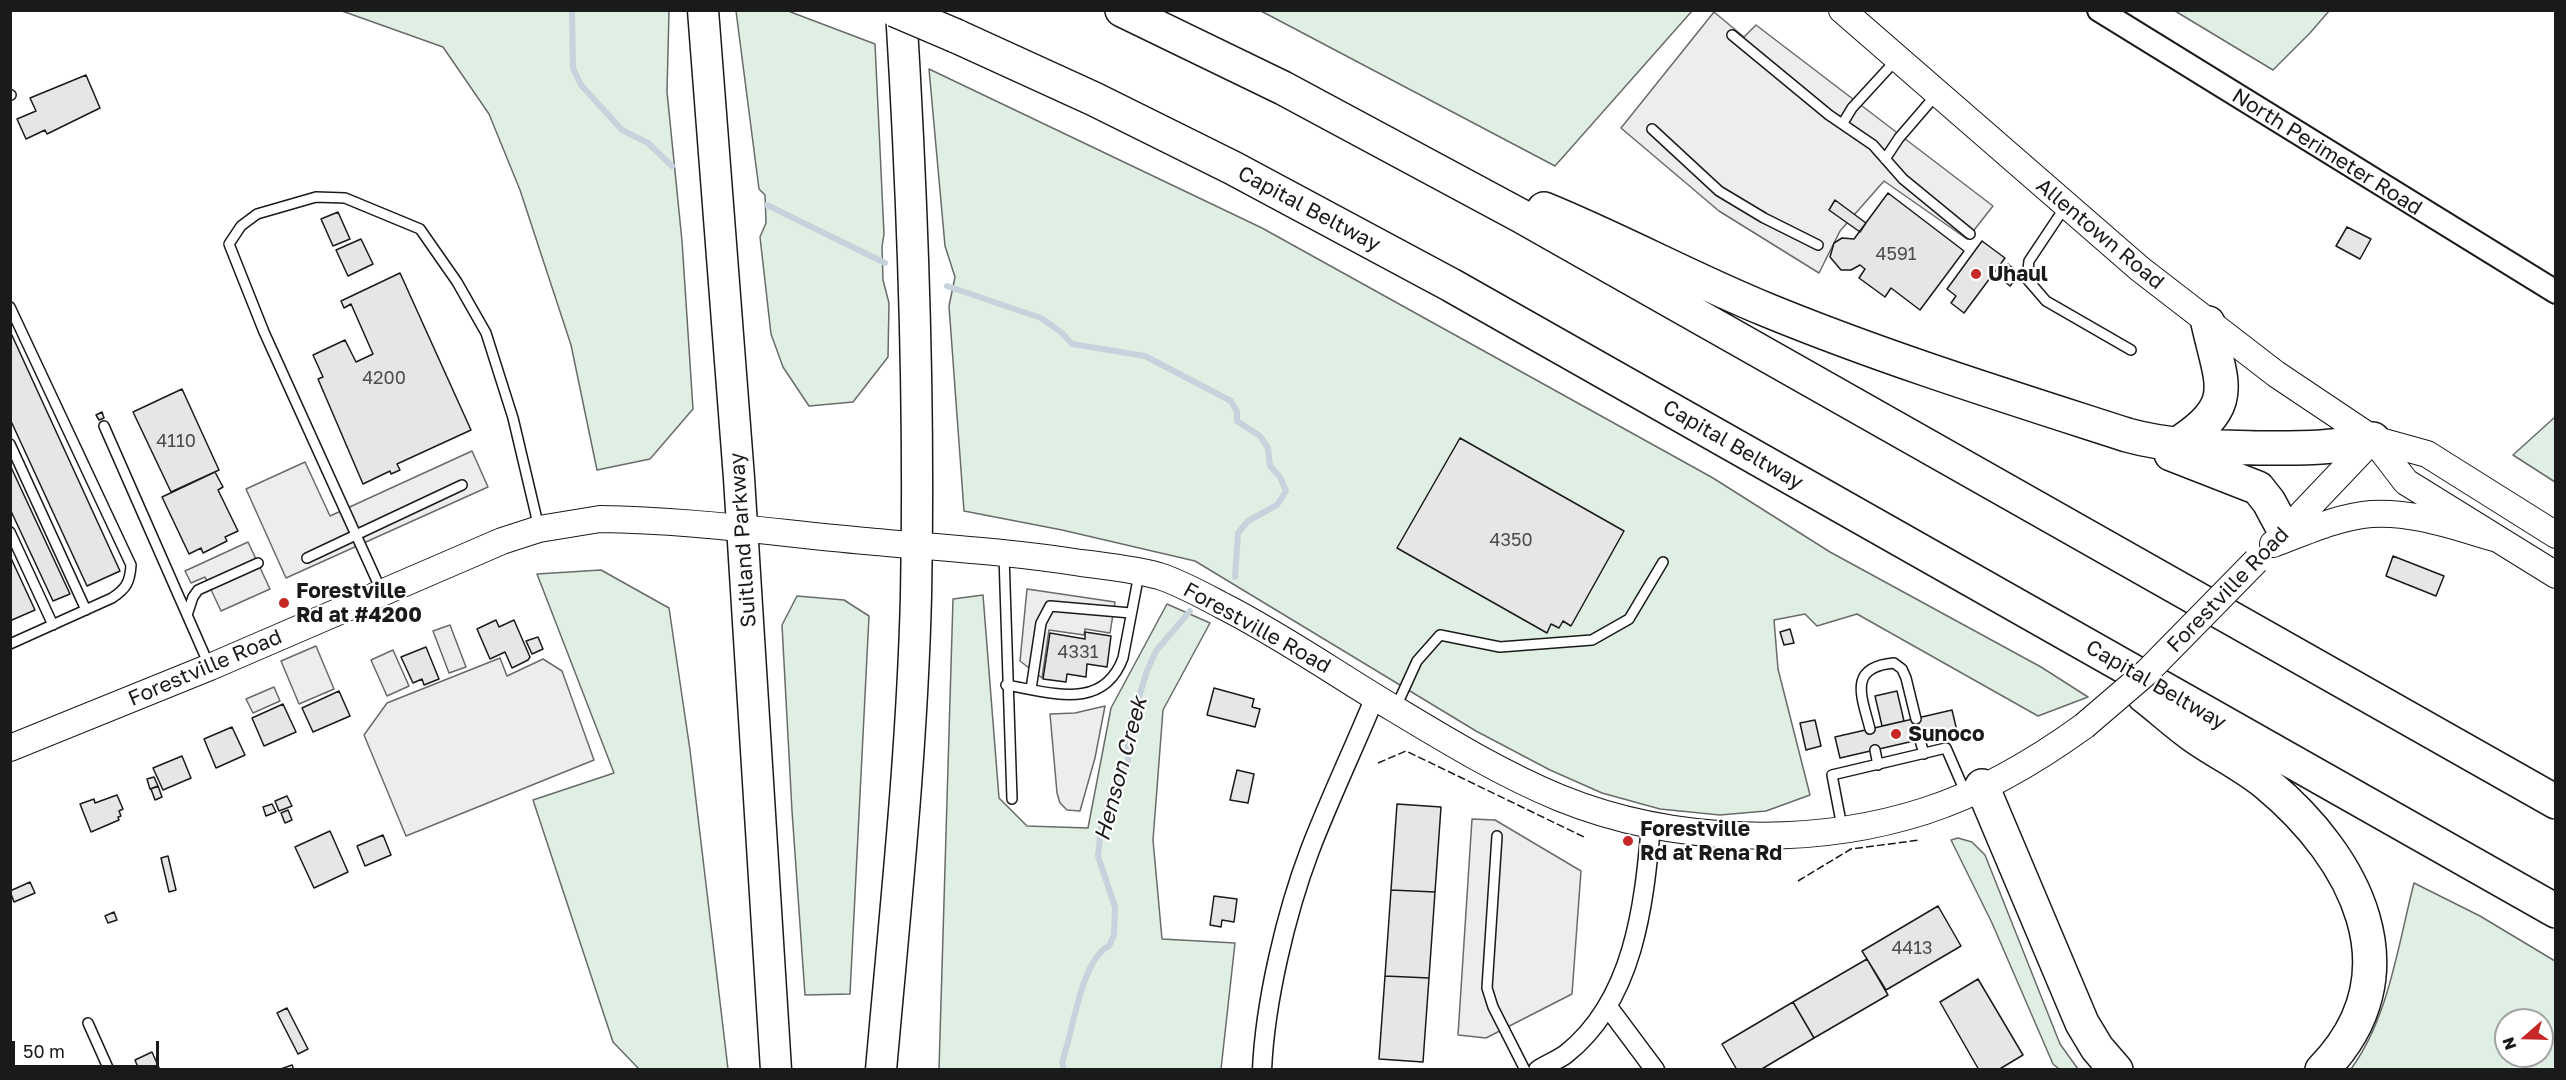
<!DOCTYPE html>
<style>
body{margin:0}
#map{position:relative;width:2566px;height:1080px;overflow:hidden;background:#fff;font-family:"Golos Text",sans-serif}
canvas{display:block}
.frame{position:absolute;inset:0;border:12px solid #1a1a1a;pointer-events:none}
.north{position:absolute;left:2494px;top:1008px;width:60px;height:60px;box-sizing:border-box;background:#fff;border:2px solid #a3a3a3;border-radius:50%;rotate:250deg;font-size:16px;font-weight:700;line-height:24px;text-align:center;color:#1a1a1a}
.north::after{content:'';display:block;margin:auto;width:21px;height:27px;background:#c62828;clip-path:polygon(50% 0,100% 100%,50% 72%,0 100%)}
.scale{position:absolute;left:12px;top:1041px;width:147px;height:27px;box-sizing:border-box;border:3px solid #1a1a1a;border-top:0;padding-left:8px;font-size:18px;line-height:21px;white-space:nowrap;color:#1a1a1a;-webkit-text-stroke:4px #fff;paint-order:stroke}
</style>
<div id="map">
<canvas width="2566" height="1080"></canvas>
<div class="frame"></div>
<div class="north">N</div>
<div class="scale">50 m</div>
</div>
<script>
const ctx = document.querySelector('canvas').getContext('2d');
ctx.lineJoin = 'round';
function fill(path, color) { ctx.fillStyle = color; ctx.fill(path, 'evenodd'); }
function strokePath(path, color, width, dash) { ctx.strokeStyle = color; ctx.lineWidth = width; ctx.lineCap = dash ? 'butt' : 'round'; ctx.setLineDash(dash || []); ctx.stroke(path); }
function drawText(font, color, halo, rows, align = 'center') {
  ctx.font = font + ' "Golos Text",sans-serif'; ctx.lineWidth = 4.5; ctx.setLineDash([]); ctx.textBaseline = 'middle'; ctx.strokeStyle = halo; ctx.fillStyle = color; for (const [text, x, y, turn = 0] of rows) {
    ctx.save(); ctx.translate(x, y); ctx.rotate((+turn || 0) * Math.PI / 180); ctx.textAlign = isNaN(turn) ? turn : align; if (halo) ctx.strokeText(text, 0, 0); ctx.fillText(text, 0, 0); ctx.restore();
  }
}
const green = new Path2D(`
 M342,11H669L667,92L682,241L693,409L650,459L597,470L571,345L520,190L489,114L443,47Z
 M736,11H788L875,44L884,234L882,247L883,280L889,303L888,357L853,402L809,406L783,367L771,334L760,237L766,223L765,195L759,189Z
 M1261,11H1692L1555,166Z
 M2175,11H2329L2310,33L2273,70Z
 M929,69L1262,228L1713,478L1830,552L2041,667L2088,697L2038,716L1857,614L1817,626L1805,614L1774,620L1778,669L1810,795L1766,811L1720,815L1660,809L1602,793L1550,770L1476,731L1195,561L1062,530L964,511L949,306L955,277L945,246Z
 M2555,417V482L2513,455Z
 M601,570L669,608L690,750L728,1069H639L613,1042L533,800L614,773L537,574Z
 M983,595L999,798L1027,826L1088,828L1111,708L1167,604L1210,623L1163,710L1153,840L1162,939L1235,943L1221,1069H939L953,599Z
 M797,596L844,600L869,616L850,994L805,995L792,811L782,625Z
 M1958,838L1972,842L1985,855L2060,1044L2078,1069H2059L2053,1064L1992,923L1951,840Z
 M2414,883L2480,916L2555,961V1069H2351C2389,1017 2398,945 2414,883ZM2506,1020H2542V1056H2506Z`);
const parking = new Path2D(`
 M1714,12L1744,37L1756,25L1993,206L1967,239L1884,181L1840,231L1819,273L1719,211L1621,128Z
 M472,451L488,487L286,578L246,489L305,462L330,516Z
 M248,542L270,589L221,611L205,577L191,583L185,571Z
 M1027,589L1115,602L1110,633L1085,629L1084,635L1049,630L1042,678L1020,661Z
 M450,625L466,667L449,673L433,631Z
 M316,646L334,689L299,704L281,661Z
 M393,650L409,686L387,696L371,660Z
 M500,658L507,676L543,659L562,671L594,760L406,836L364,735L387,703Z
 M274,687L280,701L253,713L246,699Z
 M1105,706L1095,758L1080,811L1067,810L1060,803L1057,793L1050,714L1075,713Z
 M1472,819L1495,820L1581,871L1572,994L1486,1038L1458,1035Z`);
const stream = new Path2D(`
 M572,10L573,68L581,85L622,130L648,143L672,166
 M767,205L885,263
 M947,286L1041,318L1061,332L1072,344L1145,356L1231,401L1237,412V421L1260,436L1268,448L1270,466L1280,477L1286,491L1277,505L1248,521L1238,533L1235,577
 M1064,1070L1062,1062C1073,1033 1081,959 1109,946L1114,935L1115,907L1098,856L1101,829L1110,798L1128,761V732L1147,671L1156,651L1190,611`);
const building = new Path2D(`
 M86,75L100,108L47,134L45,130L26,139L17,119L36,111L30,98Z
 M1888,193L1964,251L1920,310L1891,288L1885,297L1859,278L1865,269L1860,265L1851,270H1841L1830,257L1834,243L1842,238L1854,239Z
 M1835,200L1866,223L1860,232L1829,210Z
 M338,212L350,239L333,246L321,219Z
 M2347,227L2371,239L2360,259L2336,246Z
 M361,239L373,264L348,276L336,250Z
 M1982,241L2005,258L1964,313L1951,303L1956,296L1947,289Z
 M2008,264L2020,274L2010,286L1998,276Z
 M400,273L471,430L397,464L400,470L391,474L390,471L363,484L318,379L323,377L313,355L345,340L356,362L373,354L351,304L344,308L341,301Z
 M10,331L120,571L87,586L10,419Z
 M182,389L219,470L171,492L133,412Z
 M102,412L104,418L99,420L96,415Z
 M1460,438L1624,531L1571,626L1563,621L1559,628L1551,624L1547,633L1397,548Z
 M10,465L70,594L53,601L10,509Z
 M215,472L223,487L218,490L238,531L225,537L227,541L203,553L201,548L189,554L162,497Z
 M10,556L35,610L12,620L10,616Z
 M2393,556L2444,576L2436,596L2386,576Z
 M496,620L499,627L514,620L530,657L528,660L512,668L505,652L490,659L477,629Z
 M1790,629L1794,643L1784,645L1780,632Z
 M1085,632L1111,636L1107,667L1087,664L1086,677L1067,674L1066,682L1043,679L1050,633L1085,639Z
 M538,637L543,649L532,654L526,641Z
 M426,647L439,679L424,685L422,679L413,683L401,657Z
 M1214,688L1254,699L1252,707L1260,709L1255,727L1207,715Z
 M339,691L350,716L313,732L302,708Z
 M1897,691L1904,721L1882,726L1875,696Z
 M283,704L296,732L264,746L252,718Z
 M1952,710L1957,731L1840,758L1835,737Z
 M1815,720L1821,746L1806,750L1800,723Z
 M232,727L245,755L216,768L204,739Z
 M182,756L191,778L163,790L153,768Z
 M1237,770L1254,774L1248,803L1230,800Z
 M154,777L158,786L150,789L147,779Z
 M158,786L162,797L155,800L151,789Z
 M117,795L123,809L119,811L121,816L118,817L119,820L91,832L80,804L94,799L95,803Z
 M287,796L292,806L279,811L275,801Z
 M272,804L276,812L266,816L263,807Z
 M1397,804L1441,807L1435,892L1391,890Z
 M288,810L292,820L285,823L281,813Z
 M330,831L348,872L314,888L295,847Z
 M383,835L391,855L365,866L357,846Z
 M168,856L176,890L169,892L161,858Z
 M30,882L35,893L14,902L10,891Z
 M1391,890L1435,892L1429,978L1385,976Z
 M1214,896L1237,899L1234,922L1222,920L1221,927L1210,925Z
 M1938,906L1961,946L1886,990L1862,951Z
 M114,912L117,920L108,923L105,916Z
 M1867,959L1888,995L1814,1038L1793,1002Z
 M1385,976L1429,978L1423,1062L1379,1059Z
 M1978,979L2023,1055L1998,1070H1979L1940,1002Z
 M1793,1002L1814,1038L1760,1070H1737L1722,1044Z
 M287,1008L308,1049L298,1054L277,1013Z
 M152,1052L160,1070H139L135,1060Z
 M292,1065L294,1070H278Z`);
const service = new Path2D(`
 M1732,35L1829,115L1873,145L1903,179L1970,234
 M10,95H11
 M1843,123L1852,108L1896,60
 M1652,129L1719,191L1764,218L1818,245
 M1885,159L1899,138L1936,95
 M2065,207L2029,261L2027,279L2046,301L2131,350
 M10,307L131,565C130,582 126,589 112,598L10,644
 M104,426L209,665
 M10,444L86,610
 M10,532L53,625
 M1004,556L1012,799
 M307,558L462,485
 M381,590L264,332L229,244L241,226L257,214L316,197L345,198L420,229L457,282L486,333L513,418L539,528
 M187,615L193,597L198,590L258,563
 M1006,685C1050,692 1103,712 1123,658L1139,574
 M1031,689L1041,623L1050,606L1131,613
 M1396,707L1417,661L1440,635L1500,647L1592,640L1629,619L1663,562
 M1870,729C1862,697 1847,667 1894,663L1902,669L1906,678L1916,719
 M1920,740L1924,754
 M1875,750L1878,765
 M1842,827L1832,775L1946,748L1966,794
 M1497,836L1487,988L1493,1007L1525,1070
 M88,1023L109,1070`);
const minor = new Path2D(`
 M1608,1007L1655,1070
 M1262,1070C1265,1002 1286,913 1310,850C1330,798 1354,748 1375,697
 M1538,1070C1547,1064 1558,1060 1566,1054C1634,1000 1644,906 1651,825`);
const tertiary = new Path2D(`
 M2099,10L2556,292`);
const secondary = new Path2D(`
 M1842,10L2140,269L2276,374L2373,439L2427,454L2556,535
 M2373,439L2406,482L2556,575
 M2278,539L2373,439
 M2273,544C2305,532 2337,517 2371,514C2414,511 2458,528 2498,539
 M10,748L210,667L502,541L539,529L600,519C692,520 784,534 876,542C944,548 1013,552 1081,563C1107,566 1133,569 1159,576C1181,583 1202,595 1223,606C1282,636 1336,674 1393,708C1446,740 1502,774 1560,798C1671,843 1810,848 1925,811C1981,793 2037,760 2084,726`);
const trunk = new Path2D(`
 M703,10L739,478L776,1070
 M881,1070C895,912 912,754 916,596C920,401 913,206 901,10`);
const motorway = new Path2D(`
 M1122,10L1283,88L1521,216L2556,802
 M956,36L1094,99L1233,168L1451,285L2556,911
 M1544,209C1620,240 1691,279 1767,310C1884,358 2006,396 2127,435C2170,447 2214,447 2259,448C2298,448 2335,449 2373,439
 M2176,445C2239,405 2222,386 2208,323
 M2171,454L2258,488L2269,502L2285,532
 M2144,696C2161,709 2177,724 2194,736C2218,753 2244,765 2267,784C2355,857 2417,973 2322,1070
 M1982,786L2082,1023L2097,1048L2116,1070`);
const secondaryBridge = new Path2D(`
 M2084,726L2147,672L2256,561`);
const motorwayBridge = new Path2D(`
 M895,10L956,36`);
const fence = new Path2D(`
 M1378,763L1406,751L1584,837
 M1798,881L1851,849L1920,840`);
const markers = [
 [1976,274,6,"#c62828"],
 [284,603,6,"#c62828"],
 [1896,734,6,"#c62828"],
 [1628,841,6,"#c62828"]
];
const numberNames = [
 ["4591",1896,254],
 ["4200",384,378],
 ["4110",176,441],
 ["4350",1511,540],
 ["4331",1078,652],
 ["4413",1912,948]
];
const streetNames = [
 ["North Perimeter Road",2327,152,32],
 ["Capital Beltway",1309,209,28],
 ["Allentown Road",2100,234,40],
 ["Capital Beltway",1733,445,30],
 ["Suitland Parkway",743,540,-94],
 ["Forestville Road",2228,590,-46],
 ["Forestville Road",1257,628,29],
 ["Forestville Road",205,668,-23],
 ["Capital Beltway",2156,685,30]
];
const poiNames = [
 ["Uhaul",1988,274],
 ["Forestville",296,591],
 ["Rd at #4200",296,615],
 ["Sunoco",1908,734],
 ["Forestville",1640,829],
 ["Rd at Rena Rd",1640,853]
];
const waterNames = [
 ["Henson Creek",1121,769,-75]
];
fill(green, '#e0efe3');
strokePath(green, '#6a6a6a', 1.5);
fill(parking, '#ededed');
strokePath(parking, '#6a6a6a', 1.5);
strokePath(stream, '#c6d2dc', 6);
fill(building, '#e6e6e6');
strokePath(building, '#1a1a1a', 1.5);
strokePath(service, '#1a1a1a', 12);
strokePath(minor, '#1a1a1a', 21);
strokePath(tertiary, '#1a1a1a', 26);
strokePath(secondary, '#1a1a1a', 28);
strokePath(trunk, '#1a1a1a', 33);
strokePath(motorway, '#1a1a1a', 36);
strokePath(service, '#fff', 9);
strokePath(minor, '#fff', 18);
strokePath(tertiary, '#fff', 22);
strokePath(secondary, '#fff', 26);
strokePath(trunk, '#fff', 30);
strokePath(motorway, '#fff', 33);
strokePath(secondaryBridge, '#1a1a1a', 28, []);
strokePath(motorwayBridge, '#1a1a1a', 36, []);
strokePath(secondaryBridge, '#fff', 26);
strokePath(motorwayBridge, '#fff', 33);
strokePath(fence, '#1a1a1a', 1.5, [8, 3]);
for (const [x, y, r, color] of markers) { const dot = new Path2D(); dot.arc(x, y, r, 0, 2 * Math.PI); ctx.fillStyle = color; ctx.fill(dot); strokePath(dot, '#fff', 2); }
drawText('18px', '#4d4d4d', null, numberNames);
drawText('21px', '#1a1a1a', '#fff', streetNames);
drawText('bold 21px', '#1a1a1a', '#fff', poiNames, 'left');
drawText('italic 22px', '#1a1a1a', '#fff', waterNames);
</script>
